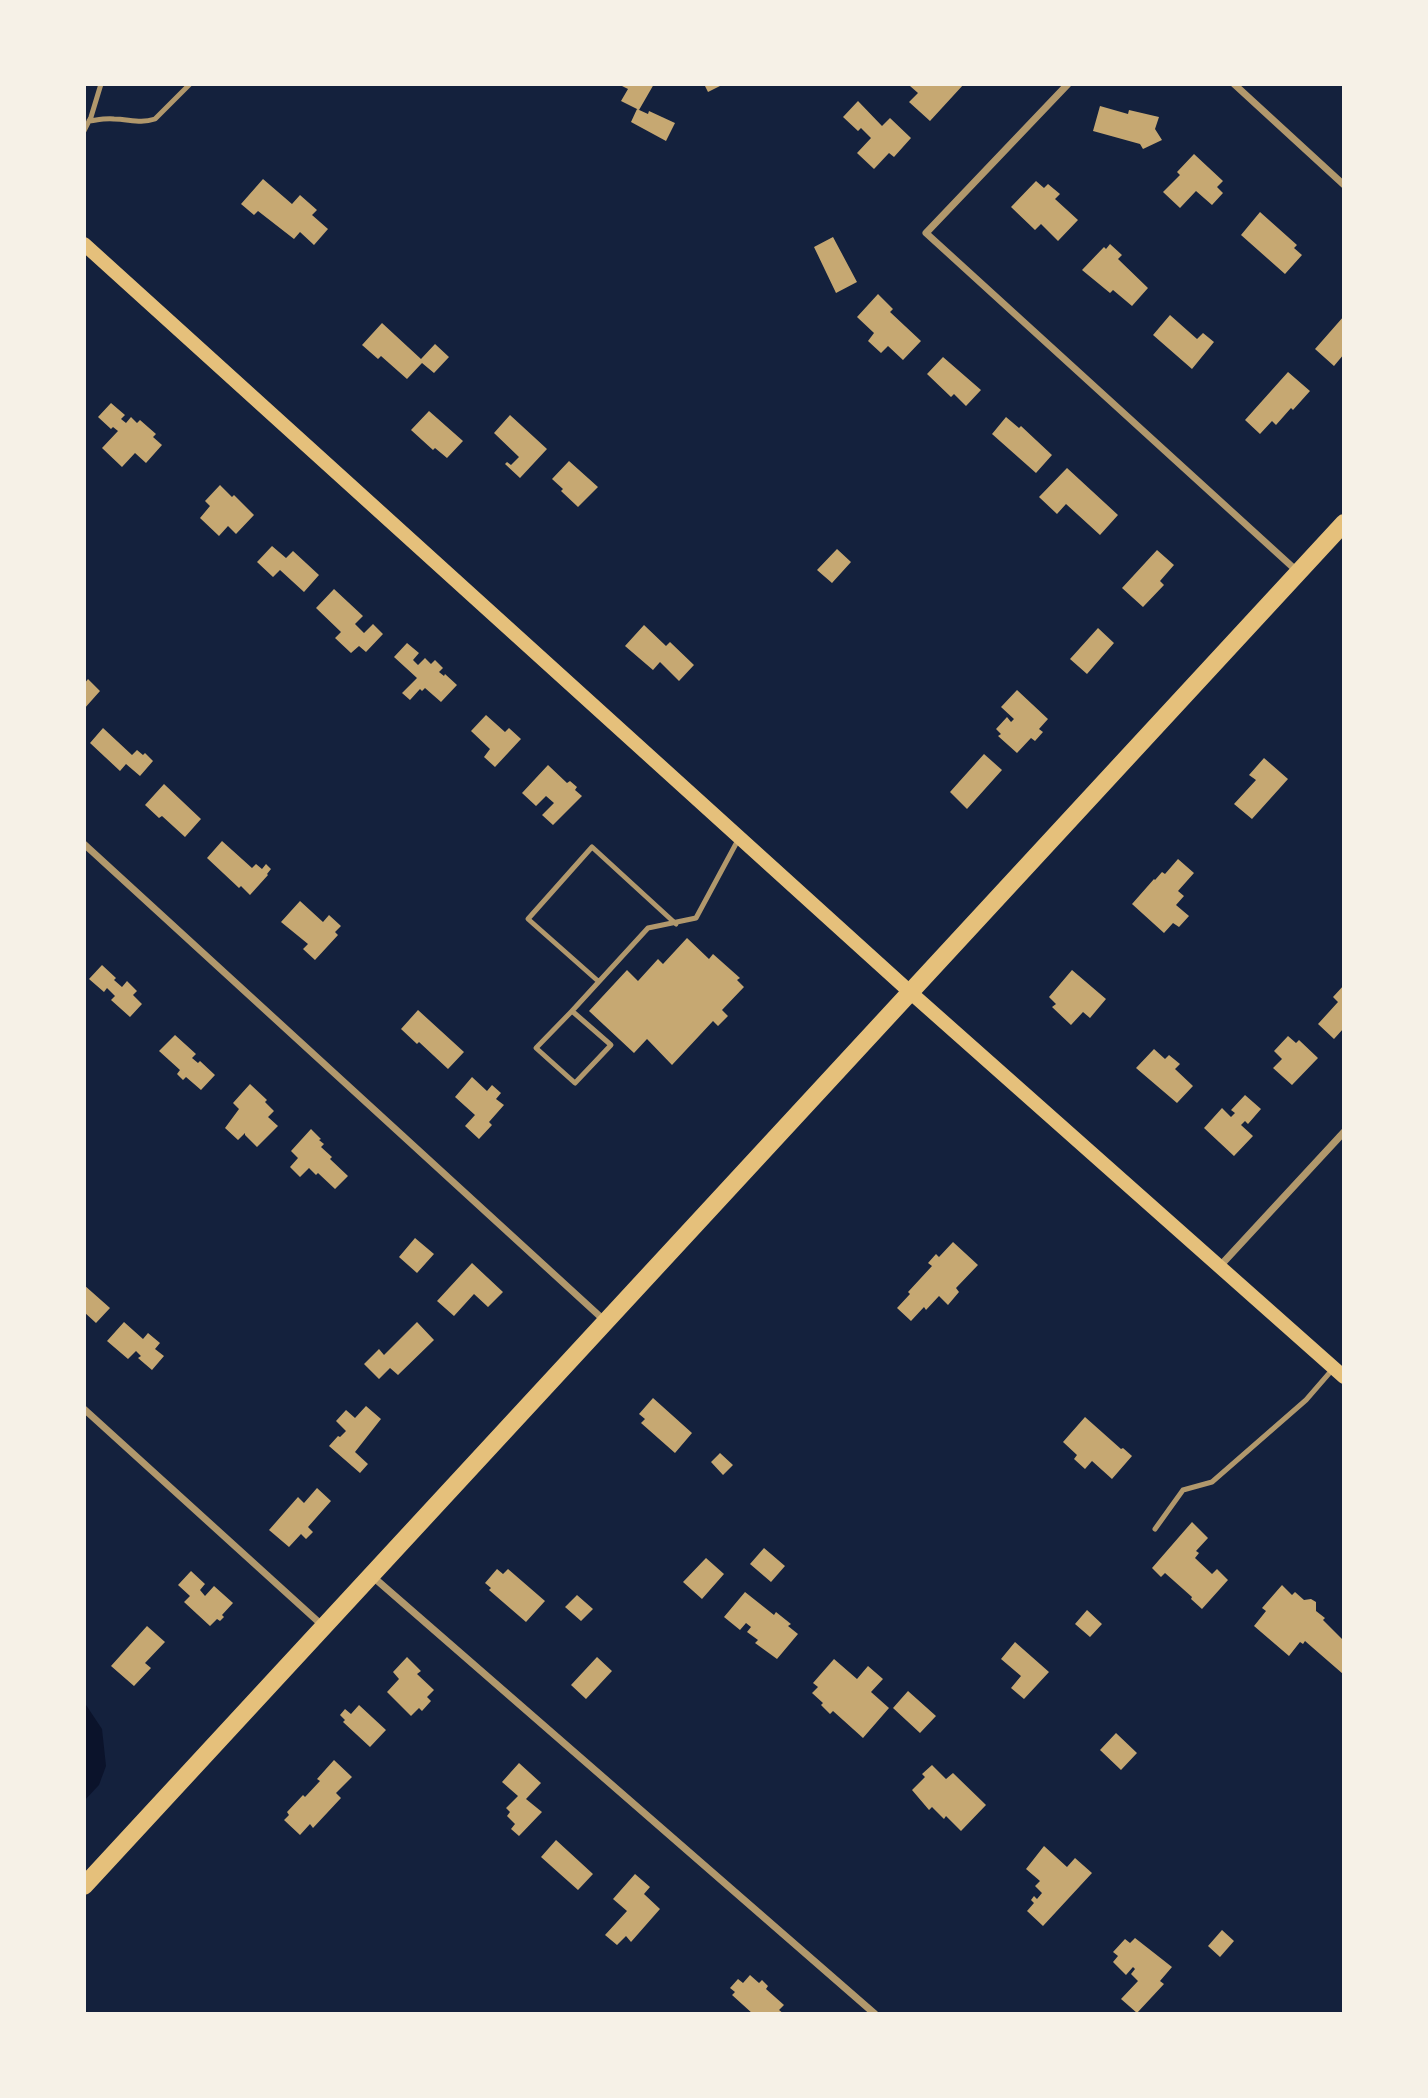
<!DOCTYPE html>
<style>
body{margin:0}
#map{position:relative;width:1428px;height:2098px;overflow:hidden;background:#14213d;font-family:Rubik,sans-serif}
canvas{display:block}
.frame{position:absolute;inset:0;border:86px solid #f6f1e7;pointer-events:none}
</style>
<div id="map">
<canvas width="1428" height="2098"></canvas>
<div class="frame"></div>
</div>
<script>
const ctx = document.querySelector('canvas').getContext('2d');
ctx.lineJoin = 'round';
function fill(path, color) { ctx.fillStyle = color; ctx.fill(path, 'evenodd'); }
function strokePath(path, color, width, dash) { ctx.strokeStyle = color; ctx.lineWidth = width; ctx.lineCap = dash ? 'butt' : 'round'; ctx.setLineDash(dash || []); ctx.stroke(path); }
const water = new Path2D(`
 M84,1702L102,1729L106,1766L99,1785L84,1801Z`);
const building = new Path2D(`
 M618,84H654L639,110L621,101L628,89Z
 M704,84H724L708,92Z
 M912,84H964L930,121L909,102L918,93L910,86Z
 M858,101L882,126L890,118L911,138L894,157L889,153L874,169L857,153L871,138L861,128L858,131L843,117Z
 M1100,106L1128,114L1129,110L1159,117L1155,129L1162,140L1143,149L1140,144L1093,131Z
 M637,109L648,114L649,111L675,123L666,141L631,122Z
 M1194,154L1223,181L1217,187L1223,193L1212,205L1196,191L1180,208L1163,192L1180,175L1177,172Z
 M263,179L292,204L300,195L317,210L312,215L328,229L314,245L300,232L294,239L258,211L254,215L241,204Z
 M1036,181L1044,188L1048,184L1060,194L1055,199L1078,220L1058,241L1041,224L1035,230L1011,207Z
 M1260,212L1297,245L1294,248L1302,255L1285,274L1241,235Z
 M833,237L857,282L836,293L814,247Z
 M1110,244L1122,255L1118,259L1148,288L1132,306L1113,290L1110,293L1082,270L1104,247L1106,249Z
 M878,294L893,309L890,312L921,341L903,360L888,346L881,353L868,341L874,333L857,317Z
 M1170,315L1197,339L1203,333L1214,342L1192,369L1153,335Z
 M1344,316V354L1334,366L1315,349Z
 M382,323L421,359L435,344L449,357L434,373L422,363L407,379L381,356L378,359L362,345Z
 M943,357L981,390L966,406L954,394L951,397L927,374Z
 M1288,372L1310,391L1293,410L1291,408L1276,425L1272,421L1260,434L1245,420Z
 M111,403L125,415L121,419L126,423L131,417L137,423L140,420L156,434L153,437L162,445L146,463L135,453L122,467L102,448L118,431L113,427L111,429L98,417Z
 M429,411L463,441L447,458L435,448L433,450L411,430Z
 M510,415L547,449L520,478L505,464L507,462L511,465L519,457L494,433Z
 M1006,417L1019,428L1021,426L1052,455L1036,473L992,434Z
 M569,461L598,487L578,507L561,491L563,489L552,479Z
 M1067,468L1118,515L1100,535L1066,504L1057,514L1039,497Z
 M220,485L232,497L234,495L254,515L236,534L228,526L219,536L200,518L210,506L205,501Z
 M272,546L286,558L293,551L319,575L304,592L280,570L273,577L257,562Z
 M837,549L851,562L832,583L817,570Z
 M1157,550L1174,565L1160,581L1164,585L1143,607L1122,588Z
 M334,589L363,616L355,624L364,633L373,624L383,634L366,652L359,646L351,653L335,638L341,632L316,608Z
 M644,625L666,646L670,642L694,665L679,681L660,662L653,670L625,646Z
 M1098,628L1114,643L1087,674L1070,659Z
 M407,643L419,653L413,660L418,665L425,658L431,664L435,660L443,668L439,672L444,676L445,674L457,685L441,702L425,688L422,691L420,689L410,700L402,693L417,678L394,657Z
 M88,679L100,691L84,709V684Z
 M1017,690L1048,719L1039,729L1043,732L1035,741L1031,738L1017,753L998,736L1001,734L996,729L1007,717L1011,722L1014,719L1001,707Z
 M486,715L505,732L509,728L521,739L495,767L484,757L490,749L471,731Z
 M103,728L132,755L137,750L143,755L145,753L153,761L140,776L126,764L120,771L90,743Z
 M984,754L1002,770L967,809L950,792Z
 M1264,758L1288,779L1252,819L1234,804L1256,780L1249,775Z
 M548,765L567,783L570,781L577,787L575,790L582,796L553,825L542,815L554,803L546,796L536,806L522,793Z
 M164,784L201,819L185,837L162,816L159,818L145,805Z
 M222,841L252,868L256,864L262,869L266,864L271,869L267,874L268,875L250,895L241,886L239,888L207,858Z
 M1178,859L1194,873L1178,891L1184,896L1176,905L1189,916L1179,927L1173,923L1164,933L1132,904L1154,879L1155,880L1162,872L1165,874Z
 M300,901L323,922L329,915L341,926L335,932L338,935L315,960L303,949L308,944L281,922Z
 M687,938L709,959L713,954L740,978L737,980L744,987L722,1010L728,1016L718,1026L713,1021L672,1065L647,1039L634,1053L589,1011L627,970L638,981L658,959L663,964Z
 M102,965L116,978L114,980L122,987L127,981L137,991L133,995L142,1004L130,1017L111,1000L115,996L107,988L104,992L89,979Z
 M1072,970L1106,999L1090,1018L1083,1012L1071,1025L1052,1007L1056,1004L1049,997Z
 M1344,985V1030L1343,1029L1334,1039L1318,1024L1338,1002L1333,997Z
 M418,1010L464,1052L448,1069L419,1042L417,1044L401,1029Z
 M175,1035L196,1054L192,1058L198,1063L200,1061L215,1075L201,1090L186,1077L183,1080L177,1074L180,1070L159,1051Z
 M1288,1036L1296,1043L1299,1040L1318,1058L1292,1085L1273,1068L1282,1059L1274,1051Z
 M1154,1049L1165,1059L1169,1055L1180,1064L1175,1069L1193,1086L1177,1103L1136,1068Z
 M472,1077L487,1091L492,1085L501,1093L496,1099L504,1105L489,1122L492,1125L479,1139L465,1126L475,1115L455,1097Z
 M250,1084L267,1100L265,1102L274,1111L268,1117L278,1126L257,1147L245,1135V1133L238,1140L225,1128L239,1109L233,1103Z
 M1245,1095L1261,1109L1248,1124L1245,1121L1241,1125L1253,1136L1234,1156L1204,1128L1222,1108L1231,1117L1235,1113L1231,1110Z
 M311,1129L321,1139L319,1140L324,1144L321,1147L332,1157L330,1159L348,1176L335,1189L318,1173L316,1175L309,1168L300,1177L290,1167L298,1158L291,1151Z
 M415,1238L434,1254L417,1273L399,1257Z
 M953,1242L978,1265L956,1288L959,1292L948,1305L939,1296L926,1310L924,1307L911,1321L897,1308L910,1294L908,1292L932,1266L928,1263L936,1254L939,1257Z
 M472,1263L503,1292L488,1307L474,1294L454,1316L437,1301Z
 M84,1285L110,1308L96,1323L84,1312Z
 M124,1322L143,1339L148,1333L160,1343L155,1349L164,1356L152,1370L138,1358L141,1356L136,1351L128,1359L107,1341Z
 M417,1322L434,1340L398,1375L390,1368L379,1379L364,1364L379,1349L384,1355Z
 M653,1398L692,1433L675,1453L641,1423L645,1419L639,1414Z
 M366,1406L381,1419L355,1452L368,1464L360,1473L329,1446L338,1436L340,1437L346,1431L336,1421L346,1410L355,1418Z
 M1085,1417L1121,1449L1123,1448L1132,1456L1112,1479L1092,1461L1085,1469L1074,1459L1077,1455L1063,1442Z
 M720,1453L733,1465L723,1475L711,1462Z
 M317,1488L331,1501L308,1527L313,1532L306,1539L301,1534L289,1547L269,1530L298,1497L304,1503Z
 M1192,1522L1208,1538L1196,1551L1199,1553L1195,1558L1212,1574L1217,1569L1228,1580L1202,1609L1191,1599L1192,1597L1165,1573L1161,1577L1152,1568Z
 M764,1548L785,1566L771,1582L750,1564Z
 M706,1558L724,1574L702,1599L683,1582Z
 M497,1569L503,1574L508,1569L545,1601L526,1622L489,1590L491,1588L485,1583Z
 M191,1571L205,1584L200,1590L205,1596L214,1586L233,1603L222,1615L224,1617L220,1621L217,1619L210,1626L184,1602L190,1596L178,1585Z
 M1282,1585L1292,1595L1295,1592L1304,1600L1311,1599L1316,1602V1611L1325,1618L1323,1620L1344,1641L1343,1674L1305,1641L1303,1644L1300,1642L1289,1656L1254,1626L1266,1611L1262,1608Z
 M745,1592L774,1615L776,1612L791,1624L788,1626L798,1634L777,1659L755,1643L758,1640L747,1632L751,1627L746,1623L740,1630L724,1617Z
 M577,1595L593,1609L581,1621L565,1607Z
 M1087,1610L1102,1624L1090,1637L1075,1624Z
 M147,1626L165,1642L145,1663L151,1668L134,1686L111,1666Z
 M1015,1642L1049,1672L1024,1699L1011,1688L1021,1676L1001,1659Z
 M407,1657L421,1671L417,1674L434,1690L427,1697L431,1701L422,1711L419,1708L411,1716L387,1692L399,1679L393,1672Z
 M597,1657L612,1671L586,1699L571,1685Z
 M834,1659L857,1679L868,1666L883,1679L871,1692L889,1708L863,1738L833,1711L830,1714L821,1705L823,1703L812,1693L818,1687L813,1683Z
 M908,1691L936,1716L920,1733L893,1708Z
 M359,1705L386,1730L370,1747L343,1722L345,1720L340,1715L345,1709L351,1714Z
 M1116,1733L1137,1753L1121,1770L1100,1750Z
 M334,1760L352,1777L336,1793L341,1798L313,1828L310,1824L300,1835L284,1820L289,1815L287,1812L303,1795L305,1797L320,1781L317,1779Z
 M519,1763L541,1783L526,1799L542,1812L519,1836L511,1829L515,1824L507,1816L510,1812L506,1808L518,1796L502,1782Z
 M932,1765L946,1779L953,1773L986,1805L961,1831L946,1816L944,1819L932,1807L929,1810L912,1790L925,1777L922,1774Z
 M556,1840L593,1874L578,1890L541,1857Z
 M1044,1846L1067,1867L1075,1858L1092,1873L1043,1926L1027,1911L1034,1903L1031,1900L1034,1896L1037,1899L1042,1893L1035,1886L1040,1881L1026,1869Z
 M635,1874L650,1887L644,1894L660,1909L631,1942L626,1936L617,1945L605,1935L627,1911L613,1899Z
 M1222,1930L1234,1941L1220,1957L1208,1946Z
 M1135,1938L1172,1967L1160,1981L1164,1984L1137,2013L1121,1999L1138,1981L1131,1974L1135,1969L1133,1967L1126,1975L1113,1962L1118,1956L1113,1952L1125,1939L1130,1943Z
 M750,1975L759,1983L762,1980L768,1986L766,1989L784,2005L779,2010L784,2014H753L732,1995L735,1992L730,1988L738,1979L743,1983Z`);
const service = new Path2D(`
 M89,121C97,120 106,118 114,119C129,119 140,124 155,119L190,84
 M84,131L91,117L101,84
 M598,981L528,919L592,847L676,924
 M572,1011L536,1048L575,1083L611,1045L572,1011L648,928L696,918L738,840
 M1155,1529L1183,1490L1212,1482L1306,1400L1332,1370`);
const minor = new Path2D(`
 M1068,84L926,233L1298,572
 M1234,84L1344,185
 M84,844L605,1321
 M1220,1266L1344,1132
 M84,1409L323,1626
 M372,1576L875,2014`);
const secondary = new Path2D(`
 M84,244L910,992L1344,1377`);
const primary = new Path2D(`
 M84,1886L1344,523`);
fill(water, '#0b132b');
fill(building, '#c6a872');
strokePath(service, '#b1986c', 5);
strokePath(minor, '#b1986c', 7);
strokePath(secondary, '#e5c07b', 14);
strokePath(primary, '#e5c07b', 18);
</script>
